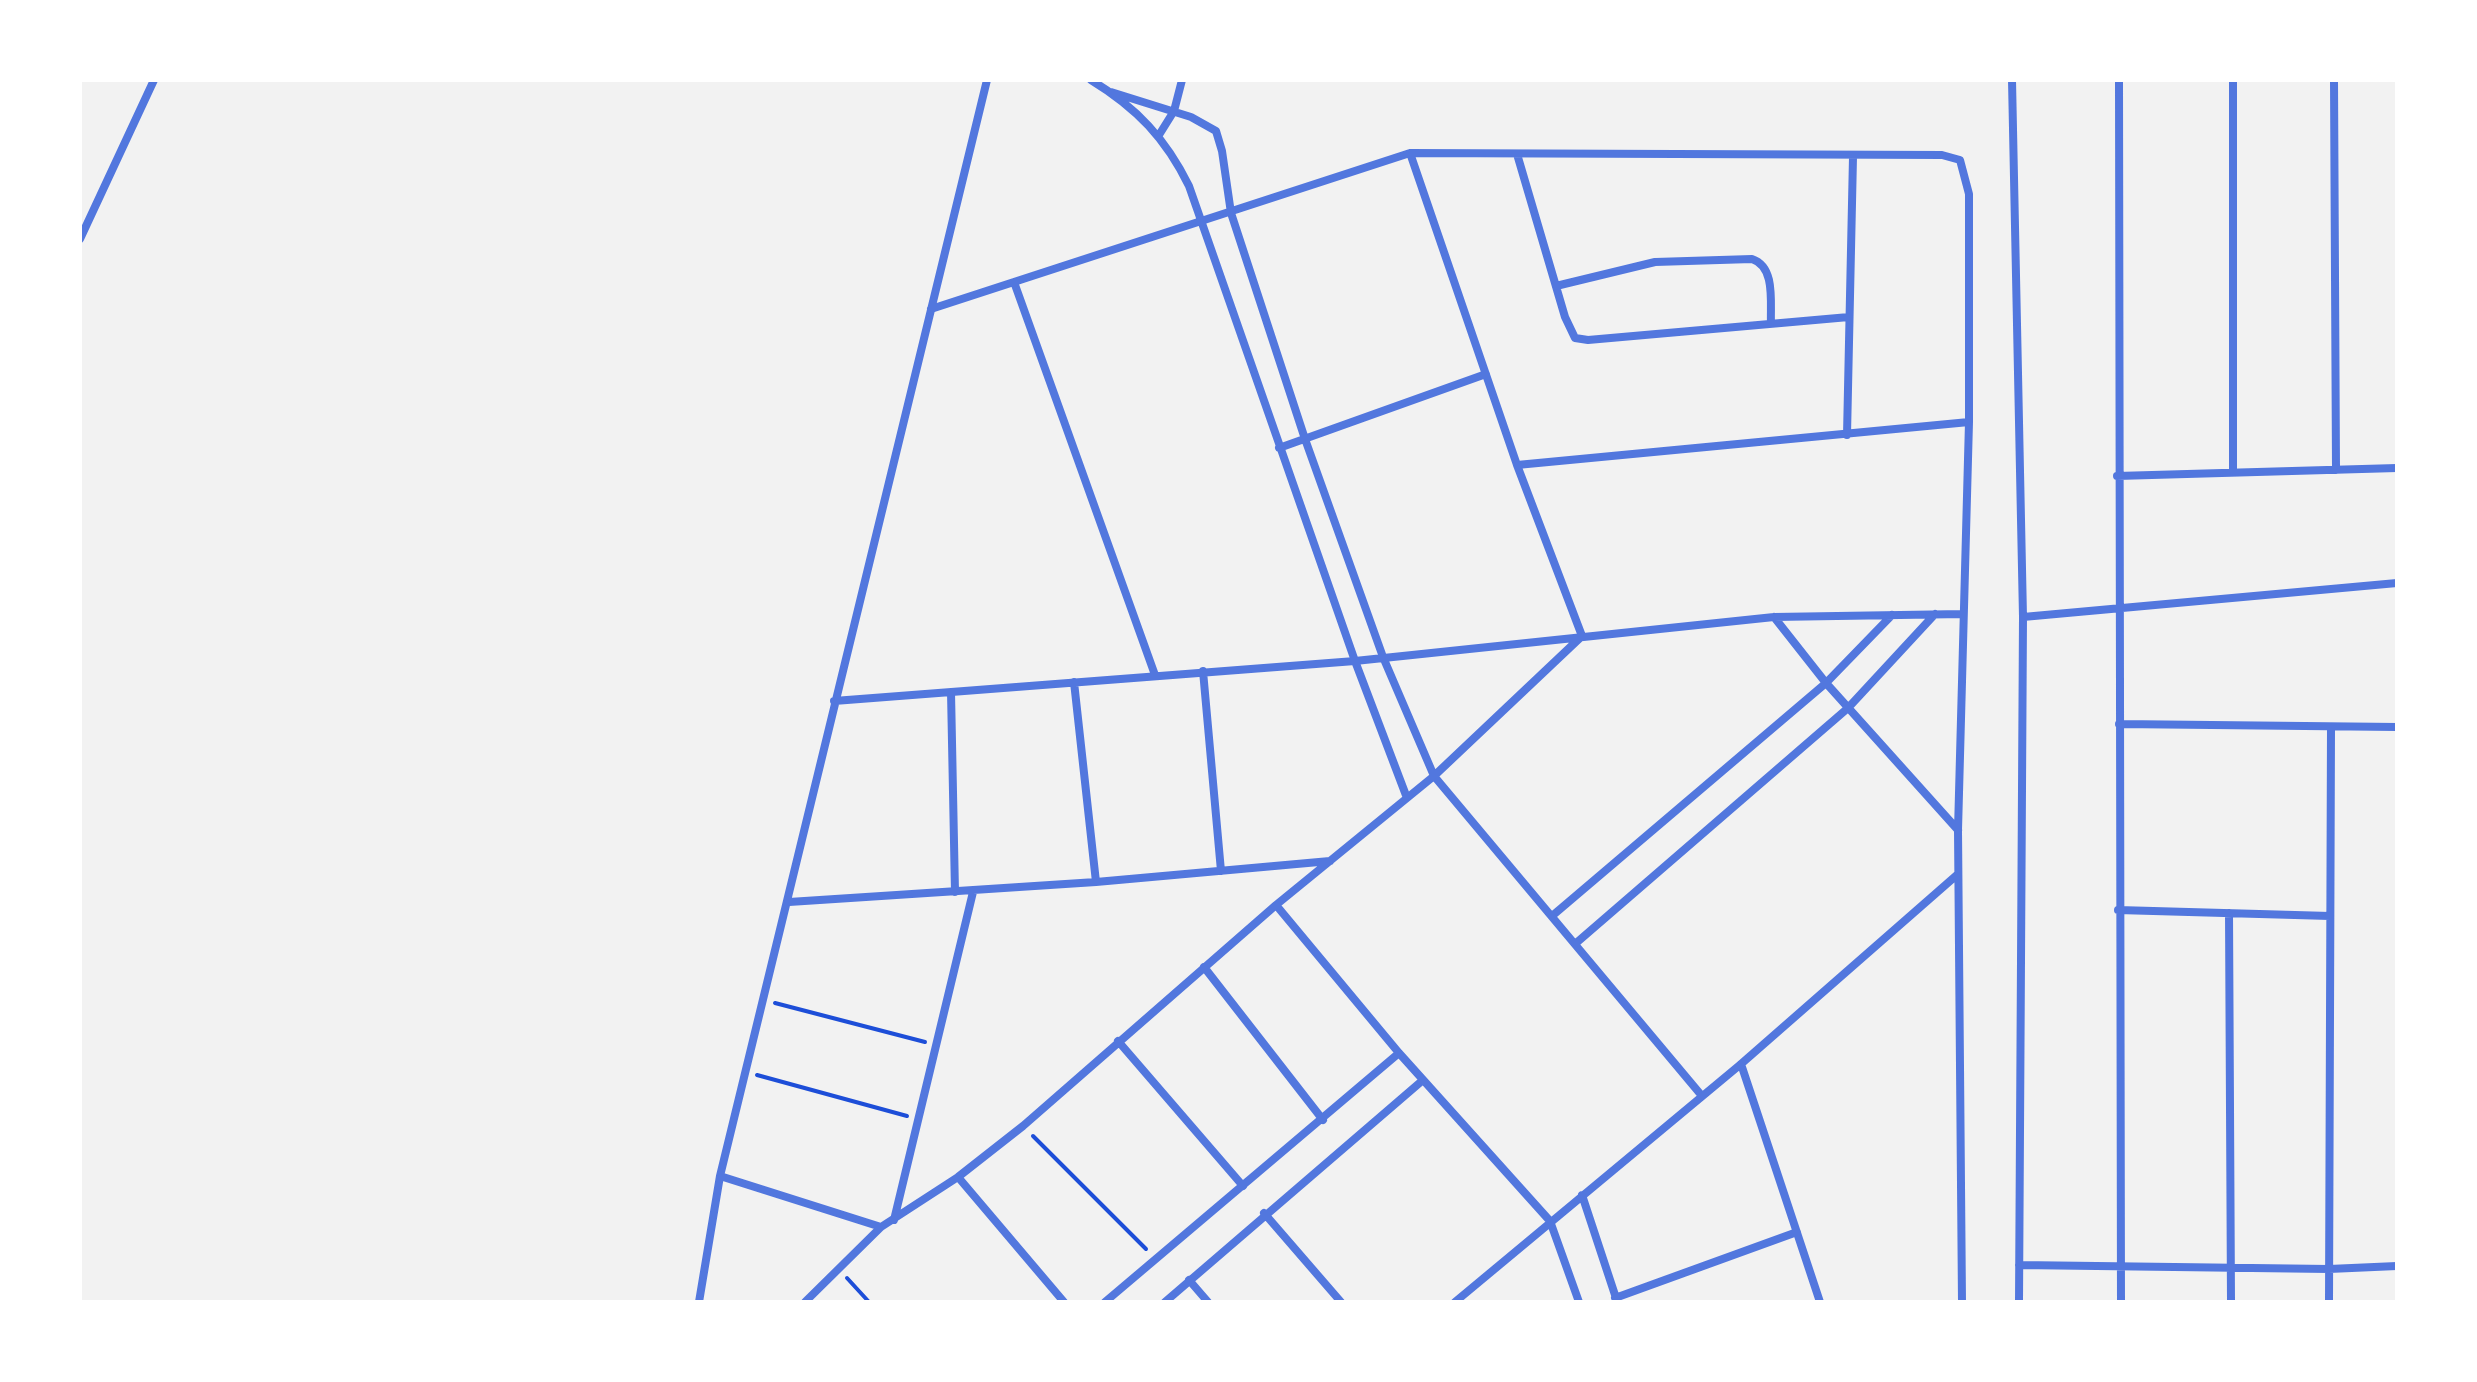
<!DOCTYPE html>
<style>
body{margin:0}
#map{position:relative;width:2477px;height:1382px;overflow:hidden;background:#f2f2f2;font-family:"Work Sans",sans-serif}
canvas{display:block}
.frame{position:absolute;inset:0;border:82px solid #fff;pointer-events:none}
</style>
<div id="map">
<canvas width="2477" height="1382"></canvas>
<div class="frame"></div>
</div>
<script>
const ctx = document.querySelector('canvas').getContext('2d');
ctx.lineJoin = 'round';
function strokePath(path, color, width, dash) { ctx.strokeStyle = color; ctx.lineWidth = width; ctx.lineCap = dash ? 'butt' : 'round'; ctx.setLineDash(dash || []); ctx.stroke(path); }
const path = new Path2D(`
 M775,1003L925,1042
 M757,1075L907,1116
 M1033,1136L1146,1249
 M847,1278L869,1302`);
const minor = new Path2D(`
 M1091,80C1137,108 1166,139 1189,186L1355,661L1407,798
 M2012,80L2023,617L2019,1302
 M2119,80L2121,1302
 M2334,80L2336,470
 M1111,92L1191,117L1216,131L1222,151L1231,213L1305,439L1383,657L1434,776L1702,1096
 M1159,135L1174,111L1182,80
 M1517,154L1565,317L1575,338L1588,340L1849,317
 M80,239L154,80
 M1014,282L1155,675
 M1556,286L1655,262L1752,259C1776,267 1770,302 1771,324
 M931,309L1410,153L1942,155L1960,160L1969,194V422L1958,830L1962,1302
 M1847,435L1853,157
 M1279,448L1486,374
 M1517,465L1969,422
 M2233,472V80
 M2117,476L2397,468
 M1774,617L1826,683L1958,830
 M2023,617L2397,583
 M1203,671L1221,871
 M1074,682L1096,882
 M951,692L955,892
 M834,701L1355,661L1774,617L1963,614
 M2119,724L2397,727
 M789,902L1096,882L1330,861
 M1276,905L1399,1053L1550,1221L1579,1302
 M2118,910L2330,916
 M2229,913L2231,1302
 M1552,916L1826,683L1892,615
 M1575,944L1848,708L1935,614
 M1204,967L1323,1120
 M1118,1041L1243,1186
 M1741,1064L1820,1302
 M720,1176L881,1227
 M958,1177L1064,1302
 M1582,1195L1617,1301
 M1264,1213L1341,1302
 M894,1220L973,892
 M2019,1265L2329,1269L2397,1266
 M1189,1280L1208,1302
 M1615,1298L1797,1232
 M699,1302L720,1176L987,80
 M805,1302L881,1227L958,1177L1023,1126L1276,905L1434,776L1582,636L1517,465L1410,153
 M1105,1302L1399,1053
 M1165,1302L1423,1080
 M1455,1302L1741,1064L1958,874
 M2329,1302L2331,728`);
strokePath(path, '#1d4ed8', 4);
strokePath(minor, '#5277de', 8);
</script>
